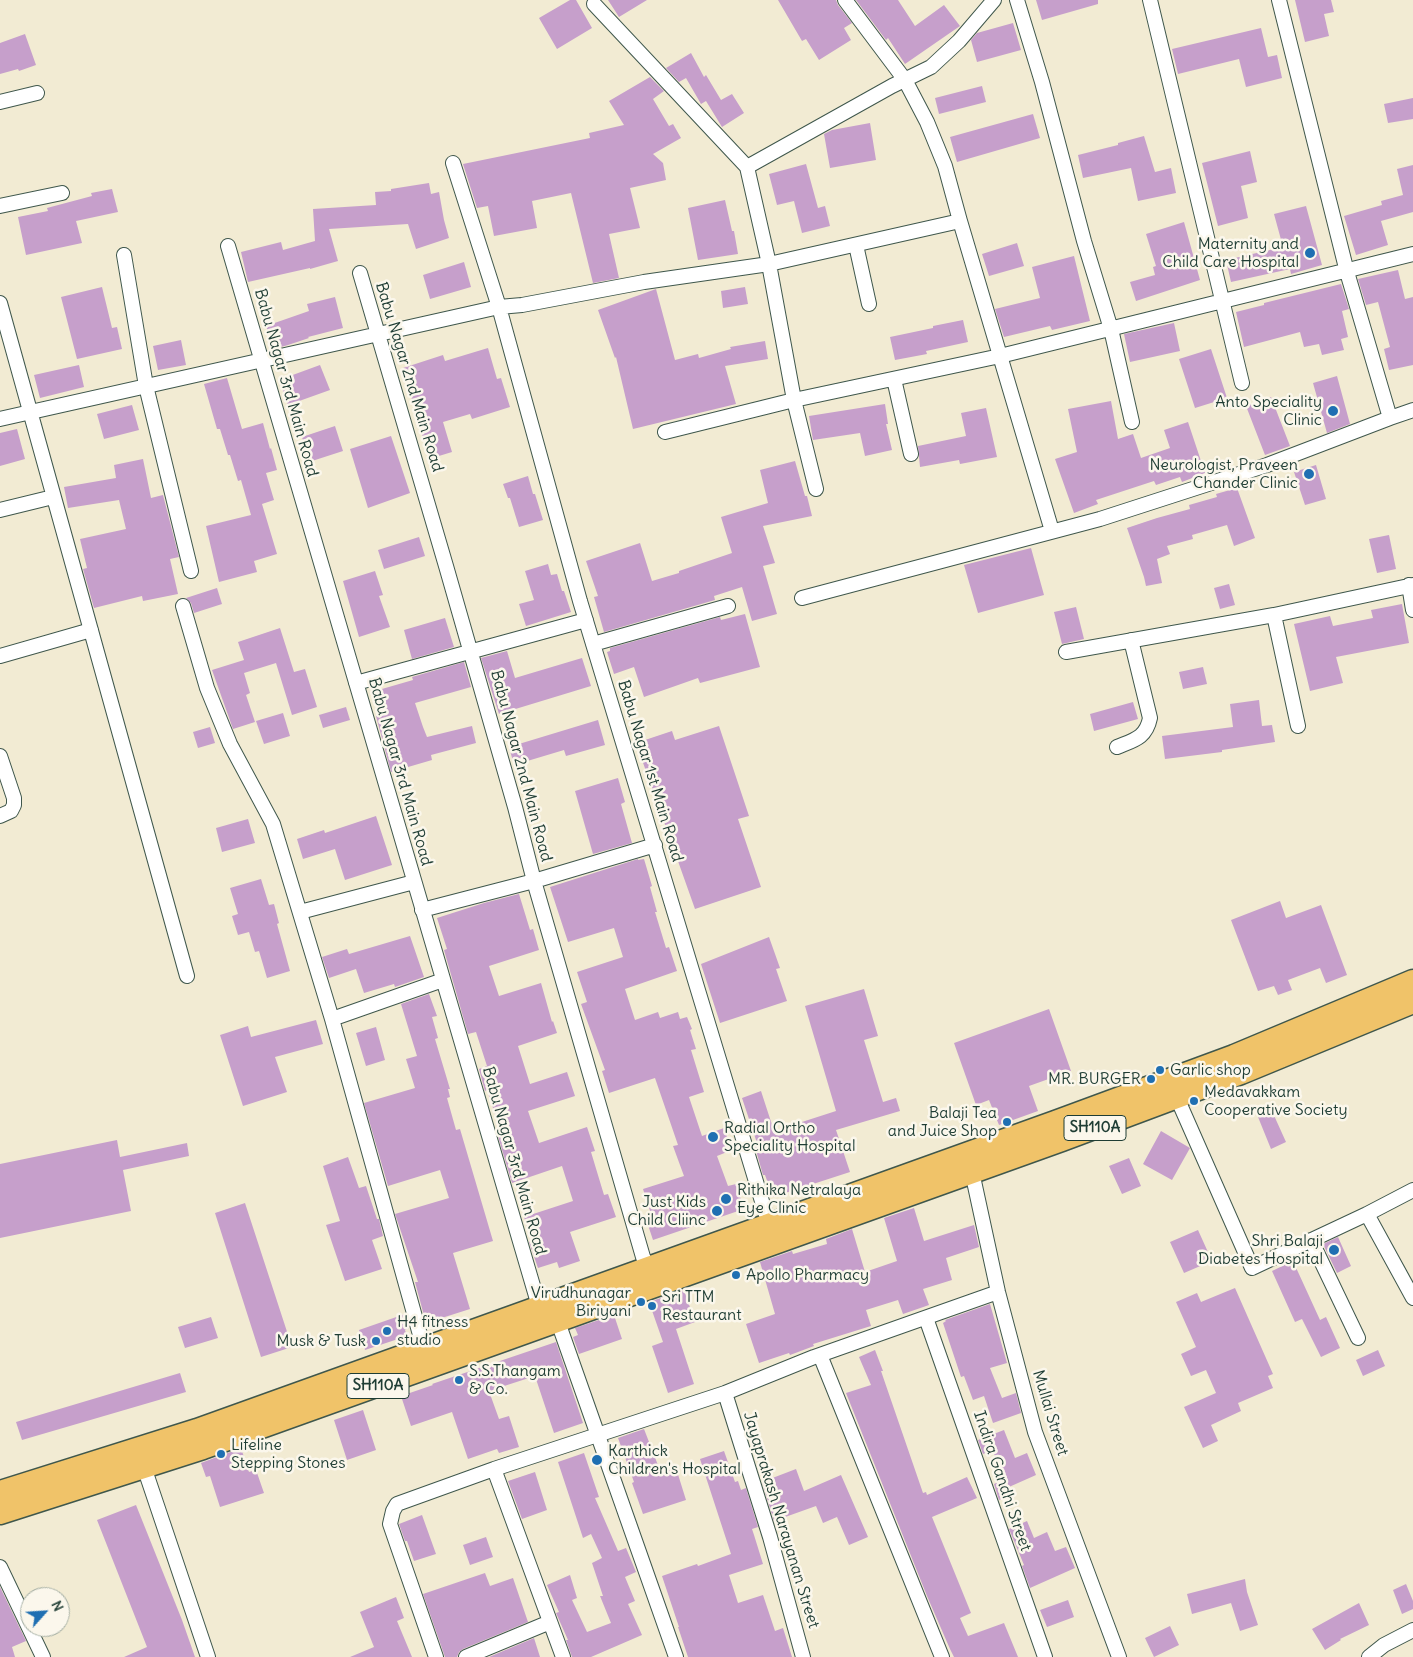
<!DOCTYPE html>
<style>
body{margin:0}
#map{position:relative;width:1413px;height:1657px;overflow:hidden;background:#f2ebd3;font-family:Delius,sans-serif}
canvas{display:block}
.north{position:absolute;left:20px;top:1587px;width:50px;height:50px;box-sizing:border-box;background:#fbf7ec;border:1px solid #a3ada2;border-radius:50%;rotate:64deg;font-size:14px;font-weight:700;line-height:20px;text-align:center;color:#1f3d34}
.north::after{content:'';display:block;margin:auto;width:18px;height:22px;background:#1f6fb2;clip-path:polygon(50% 0,100% 100%,50% 72%,0 100%)}
</style>
<div id="map">
<canvas width="1413" height="1657"></canvas>
<div class="north">N</div>
</div>
<script>
const ctx = document.querySelector('canvas').getContext('2d');
ctx.lineJoin = 'round';
function fill(path, color) { ctx.fillStyle = color; ctx.fill(path, 'evenodd'); }
function strokePath(path, color, width, dash) { ctx.strokeStyle = color; ctx.lineWidth = width; ctx.lineCap = dash ? 'butt' : 'round'; ctx.setLineDash(dash || []); ctx.stroke(path); }
function drawText(font, color, halo, rows, align = 'center') {
  ctx.font = font + ' Delius,sans-serif'; ctx.lineWidth = 5; ctx.setLineDash([]); ctx.textBaseline = 'middle'; ctx.strokeStyle = halo; ctx.fillStyle = color; for (const [text, x, y, turn = 0] of rows) {
    ctx.save(); ctx.translate(x, y); ctx.rotate((+turn || 0) * Math.PI / 180); ctx.textAlign = isNaN(turn) ? turn : align; if (halo) ctx.strokeText(text, 0, 0); ctx.fillText(text, 0, 0); ctx.restore();
  }
}
const building = new Path2D(`
 M570,0H576L592,28L557,49L539,18Z
 M608,0H647L619,17Z
 M778,0H836L838,5L852,23L844,28L851,40L819,60L806,39L802,41Z
 M856,0H898L915,26L944,5L960,26L905,64L888,38L886,40Z
 M1036,0H1098V4L1042,20Z
 M1295,0H1331L1334,12L1324,14L1329,36L1305,42Z
 M1013,23L1021,50L977,62L971,40L977,33Z
 M1261,28L1268,57L1277,55L1282,78L1246,87L1239,59L1178,74L1172,49Z
 M25,34L36,65L19,71L18,69L0,74V43Z
 M691,53L704,77L706,75L721,100L732,94L744,113L722,127L706,101L701,104L686,78L679,82L666,68Z
 M650,77L664,91L653,99L669,126L673,124L681,138L653,154L663,163L666,180L630,188L640,228L609,234L619,278L593,283L571,193L532,201L537,228L494,236L488,206L477,208L463,164L590,138L589,133L624,125L609,101Z
 M982,86L986,102L939,114L935,98Z
 M1413,98V119L1388,123L1384,104Z
 M1033,114L1040,138L957,162L950,137Z
 M870,123L876,160L830,168L824,134L832,130Z
 M1144,136L1155,172L1171,168L1176,193L1138,201L1131,168L1083,178L1078,155L1118,145V143Z
 M1250,151L1257,182L1241,186L1248,218L1218,226L1202,163Z
 M806,164L818,208L825,206L830,226L802,233L794,201L777,205L769,174Z
 M1413,165V212L1381,221L1388,245L1356,255L1344,216L1382,205L1381,201L1403,195L1397,169Z
 M429,183L431,194L439,192L444,220L449,238L416,249L408,224L329,229L338,261L310,269V268L248,282L241,252L281,242L283,250L315,241L313,209L376,205L375,192L391,191V189Z
 M112,189L118,212L76,221L82,243L26,255L18,217L48,211L47,208L92,196L91,193Z
 M725,200L732,231H734L738,254L698,260L688,208Z
 M1306,206L1322,265L1291,274L1290,269L1231,282L1226,260L1283,247L1274,214Z
 M1184,222L1200,280L1136,301L1130,282L1155,275L1153,267L1156,266L1146,234Z
 M1017,243L1024,266L989,276L982,254Z
 M1074,256L1090,321L1052,330L1050,326L1004,337L995,309L1040,298L1032,267Z
 M464,262L471,287L430,299L423,275Z
 M1398,270L1405,299L1413,297V365L1389,370L1384,349L1390,347L1378,302L1366,305L1358,279Z
 M1341,284L1349,309L1342,311L1348,337L1341,339L1344,350L1322,355L1319,344L1304,347L1300,332L1244,347L1236,312L1264,305V303Z
 M102,287L112,328L117,327L122,349L77,359L61,297Z
 M745,287L748,304L723,308L721,291Z
 M656,289L675,360L698,354L699,358L731,349L730,347L765,341L768,359L725,366L736,404L633,429L616,357L615,358L598,310Z
 M335,297L343,328L308,337L309,338L288,345L274,349L266,326L309,311L307,304Z
 M963,320L968,342L926,351L927,354L895,360L890,337L933,328V326Z
 M1174,323L1180,351L1130,362L1124,334Z
 M181,340L186,365L158,370L153,346Z
 M488,348L497,379L501,378L510,407L472,419L470,414L443,422L452,452L429,459L403,368L443,355L445,361Z
 M1211,349L1227,398L1195,408L1179,359Z
 M79,365L84,387L40,398L34,375Z
 M320,365L330,390L288,405L279,380Z
 M1337,376L1350,424L1327,433L1313,383Z
 M227,378L242,429L263,423L270,449L271,448L277,470L266,473L274,500L262,504L277,554L254,561L257,572L219,582L206,526L251,515L241,480L238,481L230,455H228L220,429H217L204,384Z
 M1271,397L1290,446L1265,455L1246,406Z
 M1111,401L1118,439L1133,434L1141,458L1170,448L1164,430L1188,422L1205,473L1182,482L1180,477L1156,485L1154,481L1096,500L1098,504L1074,513L1055,459L1077,452L1068,409Z
 M885,404L888,424H886L892,450L865,456L860,433L813,440L809,416Z
 M132,405L139,430L104,439L97,414Z
 M986,408L997,457L960,464L959,460L920,467L918,446L966,436L961,413Z
 M335,426L343,451L309,462L302,437Z
 M17,429L25,459L0,466V433Z
 M391,436L410,493L368,508L350,449Z
 M143,459L151,498L163,495L179,557L170,559L178,594L143,601L142,596L94,608L83,569L87,568L80,539L126,529L119,500L68,508L64,487L116,478L114,465Z
 M795,461L805,496H807L812,516L763,526L775,563L763,566L777,614L752,621L742,587L714,596L715,600L604,632L594,597L598,596L586,561L640,543L652,581L679,573V571L732,553L721,517L768,503L760,470Z
 M1316,465L1326,499L1305,505L1294,472Z
 M528,476L533,494H535L543,520L519,527L510,498H508L503,484Z
 M1237,488L1255,538L1234,546L1227,525L1192,535L1193,539L1167,546L1170,554L1157,559L1162,583L1146,586L1144,577L1127,528L1157,518L1190,509L1189,505L1217,497L1216,494Z
 M1389,535L1396,569L1377,573L1369,539Z
 M419,537L425,556L384,569L378,550Z
 M1031,548L1044,595L978,613L964,565Z
 M548,564L551,575L557,574L562,591H564L571,612L526,626L519,604L534,600L525,571Z
 M375,571L383,595L379,596L390,627L359,637L343,581Z
 M1229,584L1235,605L1220,609L1214,588Z
 M217,588L222,604L194,613L191,603L186,598Z
 M1402,604L1409,643L1336,657L1343,683L1310,691L1294,624L1330,616L1333,626L1373,618L1371,610Z
 M1076,607L1084,639L1062,644L1054,612Z
 M745,614L760,667L700,683L698,678L644,697L634,667L614,674L607,652L610,651V648L720,617L721,620Z
 M445,618L454,647L412,659L404,630Z
 M280,628L294,672L305,669L317,707L292,715L276,663L244,673L250,693L246,695L255,722L233,729L212,670L244,660L238,642Z
 M507,651L515,678L582,658L591,686L499,714L481,658Z
 M464,662L471,687L415,703L423,727L427,737L472,726L476,743L431,755L432,760L391,772L376,716L382,714L375,691L413,680L412,677Z
 M1203,667L1207,684L1183,689L1179,672Z
 M1259,700L1262,726L1272,725L1275,742L1222,750V752L1165,759L1162,736L1233,727L1230,704Z
 M1133,702L1138,719L1094,731L1090,714Z
 M346,707L350,720L323,728L319,715Z
 M283,713L290,736L264,744L256,721Z
 M598,720L605,745L566,756L564,750L514,765L509,747Z
 M719,726L749,816L738,819L761,887L695,909L636,743L672,731L675,740Z
 M210,727L215,743L198,748L193,732Z
 M618,778L625,802L621,804L632,843L593,854L575,791Z
 M376,816L392,865L345,880L335,849L303,859L297,839L324,830L325,833Z
 M248,819L255,843L222,852L216,828Z
 M638,859V860L644,859L652,886L650,887L657,912H655L666,948L669,947L677,971L625,989L635,1020L658,1012L660,1018L678,1012L680,1019L687,1017L692,1029L690,1030L696,1049L691,1050L704,1092L689,1097L702,1136L724,1128L732,1150L717,1156L728,1186L736,1184L744,1209L653,1240L645,1216L651,1214L643,1189L684,1176L673,1146L678,1145L655,1078L609,1093L602,1071L605,1070L581,1004L587,1002L577,972L623,957L614,928L568,942L550,887Z
 M261,879L269,905L274,904L279,923L277,924L290,971L267,978L259,951L255,952L249,932L238,935L232,916L238,914L230,888Z
 M519,894L530,930L533,929L539,950L489,966L499,996L541,983L552,1022L553,1021L557,1033L518,1046L530,1084L567,1072L575,1096L528,1111L539,1143L587,1127L595,1151L591,1152L604,1195L608,1194L616,1217L570,1232L580,1261L559,1268L557,1262L538,1268L529,1242L532,1241L524,1217L573,1201L562,1166L512,1183L497,1133L501,1132L487,1090L485,1091L479,1069L487,1066L476,1032L468,1034L444,950L447,949L437,918L484,903Z
 M1280,901L1286,918L1321,905L1347,975L1326,983L1320,968L1288,980L1292,990L1278,995L1274,986L1258,991L1231,920Z
 M410,936L424,977L395,987L394,984L364,993L356,969L329,978L322,957L347,949L349,954Z
 M769,937L780,968L776,969L787,1001L720,1023L701,964Z
 M864,989L878,1036L864,1040L883,1102L896,1098L900,1111L836,1130L850,1172L773,1197L765,1175H763L755,1147L758,1146L742,1098L761,1091L774,1131L836,1111L805,1006Z
 M429,994L437,1016L432,1017L438,1038L435,1039L450,1089H448L450,1097L447,1098L456,1130L460,1129L493,1241L453,1253L470,1309L426,1323L415,1282H418L395,1214L449,1198L440,1170L388,1186L364,1103L415,1088L406,1059L417,1056L401,1004Z
 M1049,1009L1071,1071L1029,1086L1038,1111L999,1125L989,1100L976,1105L954,1043Z
 M316,1020L323,1044L275,1057L287,1092L243,1106L220,1035L248,1026L251,1037Z
 M376,1027L385,1060L366,1066L356,1033Z
 M1272,1111L1286,1142L1271,1149L1258,1117Z
 M1161,1131L1190,1148L1172,1180L1143,1164Z
 M117,1140L120,1157L187,1143L189,1156L123,1170L131,1211L0,1238V1164Z
 M348,1157L359,1188L366,1186L377,1219H379L383,1236L372,1240L382,1269L345,1281L326,1225L340,1221L323,1166Z
 M1129,1158L1141,1186L1122,1194L1109,1166Z
 M245,1203L292,1347L261,1357L215,1213Z
 M914,1208L924,1241L974,1225L979,1247L946,1258L952,1280L923,1289L929,1305L903,1314L898,1300L866,1310L871,1326L813,1344L814,1346L790,1355L789,1353L759,1363L746,1324L775,1314L760,1262L792,1251L793,1254L827,1244L826,1239L852,1229L865,1272L897,1261L884,1218Z
 M1198,1230L1212,1261L1184,1273L1170,1242Z
 M1338,1237L1351,1266L1337,1273L1323,1244Z
 M1293,1261L1320,1320L1326,1317L1340,1348L1321,1357L1302,1319L1295,1322L1272,1271Z
 M1235,1288L1273,1374L1268,1376L1273,1388L1238,1403L1241,1411L1211,1425L1218,1441L1203,1448L1184,1407L1216,1393L1206,1370L1191,1376L1181,1354L1196,1347L1176,1302L1197,1293L1201,1302Z
 M684,1290L695,1322L676,1329L694,1384L668,1393L652,1346L663,1342L649,1302Z
 M990,1304L1007,1363L990,1368L1002,1398L1016,1393L1021,1413L993,1423L984,1396L973,1400L964,1376L961,1377L943,1323L946,1321L945,1320Z
 M405,1314L409,1328L405,1330L407,1336L365,1350L359,1330Z
 M614,1315L622,1339L579,1354L573,1337L578,1335L575,1328Z
 M211,1317L218,1338L185,1348L178,1327Z
 M556,1342L583,1423L554,1433L535,1376L498,1388L499,1391L490,1394L499,1419L509,1416L519,1447L499,1453L497,1449L468,1459L452,1412L411,1426L401,1396L433,1385L432,1384Z
 M875,1350L883,1371H881L923,1493L926,1492L927,1495L967,1477L977,1498L932,1517L971,1613L960,1618L968,1636L1004,1623L1018,1657H954L950,1649L927,1596L846,1393L871,1385L859,1357Z
 M1378,1350L1385,1366L1363,1376L1356,1360Z
 M180,1373L186,1392L22,1440L16,1422Z
 M363,1410L376,1450L347,1460L334,1420Z
 M644,1429L661,1473L676,1468L686,1500L643,1514L632,1483L634,1482L618,1438Z
 M1004,1430L1015,1458L1027,1453L1036,1475L1009,1487L992,1450L983,1454L978,1440Z
 M241,1448L249,1472L256,1470L264,1493L220,1507L210,1476L206,1477L201,1463Z
 M724,1451L735,1482L738,1481L741,1490L746,1488L758,1527L752,1529L754,1535L763,1564L729,1575L738,1603L763,1595L775,1631L783,1628L792,1657H688L678,1627H679L662,1576L697,1564L698,1566L731,1554L700,1459Z
 M584,1453L599,1497L595,1498L618,1551L626,1548L636,1572L625,1577L635,1601L628,1604L642,1635L591,1657H572L566,1640H568L556,1613L559,1612L547,1585L570,1575L577,1598L572,1600L587,1632L611,1623L600,1596H603L592,1563L602,1558L591,1534L583,1538L558,1462Z
 M796,1469L804,1491L841,1475L868,1537L849,1545L837,1517L823,1523L816,1506L774,1521L762,1482Z
 M535,1472L547,1510L522,1519L508,1481Z
 M1005,1479L1011,1495L999,1500L994,1484Z
 M136,1505L182,1620L195,1657H124L147,1647L97,1520Z
 M422,1515L436,1554L414,1561L407,1541H405L399,1524Z
 M1027,1521L1034,1538L1047,1532L1055,1551L1066,1547L1075,1568L1030,1588L1022,1566L1024,1565L1009,1529Z
 M486,1537L493,1557L470,1565L463,1545Z
 M485,1573L490,1586L513,1578L528,1622L463,1649L459,1652L457,1657H445L423,1594Z
 M1245,1579L1247,1592L1258,1625L1240,1631L1231,1603L1192,1614L1187,1594Z
 M1406,1584L1413,1601V1609L1402,1614L1393,1590Z
 M0,1587L26,1641L12,1647L15,1657H0Z
 M396,1597L404,1618L397,1621L412,1657H350L374,1647L360,1612Z
 M1068,1600L1074,1617L1047,1627L1040,1610Z
 M1359,1603L1369,1625L1340,1639L1341,1640L1325,1650L1312,1629Z
 M1170,1626L1179,1645L1154,1657L1145,1638Z
 M534,1638L540,1657H489Z`);
const street = new Path2D(`
 M845,0L905,80L927,122L945,166L960,221
 M994,0L959,41L931,67L892,86L747,167L769,264L960,221L1052,531
 M1017,0L1042,82L1084,241L1111,329L1132,422
 M1150,0L1242,383
 M594,4L747,167
 M0,102L37,93
 M453,163L499,307L580,601L771,1231
 M0,206L62,193
 M856,245L869,304
 M228,246L541,1313
 M124,255L146,386L191,571
 M360,273L446,566L515,807L534,881L643,1257L649,1269
 M0,303L187,976
 M894,379L911,454
 M1390,418L1413,410
 M0,419L499,307L522,305L644,282L769,264L794,400L1000,356L1413,254
 M665,432L794,400L816,489
 M0,510L53,497
 M1409,585L1413,610
 M802,598L1100,519L1267,465L1390,418L1347,272L1279,0
 M183,606L207,688L230,744L273,824L332,1019L424,1349
 M1274,615L1298,726
 M593,644L728,606
 M1066,652L1274,615L1413,585
 M0,656L91,630
 M356,683L586,620
 M1117,747C1134,740 1146,738 1150,718L1131,640
 M0,756L14,798V805L11,811L0,816
 M422,910L534,881L655,845
 M300,912L414,882
 M332,1019L443,980
 M1174,1091L1252,1268L1367,1214L1413,1190
 M972,1172L998,1292L1035,1432L1119,1657
 M1367,1214L1413,1298
 M1311,1240L1358,1338
 M926,1318L1045,1657
 M558,1322L676,1657
 M820,1355L942,1657
 M725,1393L770,1537L803,1657
 M144,1467L208,1657
 M494,1469L563,1657
 M0,1567L43,1657
 M436,1657L390,1524L393,1511L397,1504L494,1469L725,1393L814,1357L998,1292
 M466,1657L550,1622
 M1369,1657L1384,1645L1413,1630`);
const primary = new Path2D(`
 M0,1492L197,1430L1055,1122L1234,1056L1413,981
 M0,1513L203,1448L1062,1140L1241,1073L1413,1002`);
const markers = [
 [1310,253,6,"#1f6fb2"],
 [1333,411,6,"#1f6fb2"],
 [1309,474,6,"#1f6fb2"],
 [1160,1070,5,"#1f6fb2"],
 [1151,1079,5,"#1f6fb2"],
 [1194,1101,5,"#1f6fb2"],
 [1007,1122,5,"#1f6fb2"],
 [713,1137,6,"#1f6fb2"],
 [726,1199,6,"#1f6fb2"],
 [717,1211,6,"#1f6fb2"],
 [1334,1250,6,"#1f6fb2"],
 [736,1275,5,"#1f6fb2"],
 [641,1302,5,"#1f6fb2"],
 [652,1306,5,"#1f6fb2"],
 [387,1331,5,"#1f6fb2"],
 [376,1341,5,"#1f6fb2"],
 [459,1380,5,"#1f6fb2"],
 [221,1454,5,"#1f6fb2"],
 [597,1460,6,"#1f6fb2"]
];
const shields = [
 [1095,1128,62],
 [378,1386,62]
];
const shieldNames = [
 ["SH110A",1095,1128],
 ["SH110A",378,1386]
];
const poiNames = [
 ["Maternity and",1299,244,"right"],
 ["Child Care Hospital",1299,262,"right"],
 ["Anto Speciality",1322,402,"right"],
 ["Clinic",1322,420,"right"],
 ["Neurologist, Praveen",1298,465,"right"],
 ["Chander Clinic",1298,483,"right"],
 ["Garlic shop",1170,1070],
 ["MR. BURGER",1141,1079,"right"],
 ["Medavakkam",1204,1092],
 ["Cooperative Society",1204,1110],
 ["Balaji Tea",997,1113,"right"],
 ["and Juice Shop",997,1131,"right"],
 ["Radial Ortho",724,1128],
 ["Speciality Hospital",724,1146],
 ["Rithika Netralaya",737,1190],
 ["Eye Clinic",737,1208],
 ["Just Kids",706,1202,"right"],
 ["Child Cliinc",706,1220,"right"],
 ["Shri Balaji",1323,1241,"right"],
 ["Diabetes Hospital",1323,1259,"right"],
 ["Apollo Pharmacy",746,1275],
 ["Virudhunagar",631,1293,"right"],
 ["Biriyani",631,1311,"right"],
 ["Sri TTM",662,1297],
 ["Restaurant",662,1315],
 ["H4 fitness",397,1322],
 ["studio",397,1340],
 ["Musk & Tusk",366,1341,"right"],
 ["S.S.Thangam",469,1371],
 ["& Co.",469,1389],
 ["Lifeline",231,1445],
 ["Stepping Stones",231,1463],
 ["Karthick",608,1451],
 ["Children's Hospital",608,1469]
];
const streetNames = [
 ["Babu Nagar 2nd Main Road",409,377,73],
 ["Babu Nagar 3rd Main Road",286,383,74],
 ["Babu Nagar 2nd Main Road",521,766,75],
 ["Babu Nagar 1st Main Road",650,771,73],
 ["Babu Nagar 3rd Main Road",400,772,74],
 ["Babu Nagar 3rd Main Road",514,1161,74],
 ["Mullai Street",1050,1413,73],
 ["Indira Gandhi Street",1002,1481,71],
 ["Jayaprakash Narayanan Street",781,1520,73]
];
fill(building, '#c69fcb');
strokePath(street, '#3f574c', 16);
strokePath(primary, '#3f574c', 25);
strokePath(street, '#fff', 14);
strokePath(primary, '#f0c369', 22);
for (const [x, y, r, color] of markers) { const dot = new Path2D(); dot.arc(x, y, r, 0, 2 * Math.PI); ctx.fillStyle = color; ctx.fill(dot); strokePath(dot, '#fbf7ec', 2); }
for (const [x, y, w] of shields) { const box = new Path2D(); box.roundRect(x - w / 2, y - 12.5, w, 25, 4); ctx.fillStyle = '#fbf7ec'; ctx.fill(box); strokePath(box, '#1f3d34', 1); }
drawText('bold 15px', '#1f3d34', null, shieldNames);
drawText('16px', '#1f3d34', '#fbf7ec', poiNames, 'left');
drawText('16px', '#1f3d34', '#fbf7ec', streetNames);
</script>
